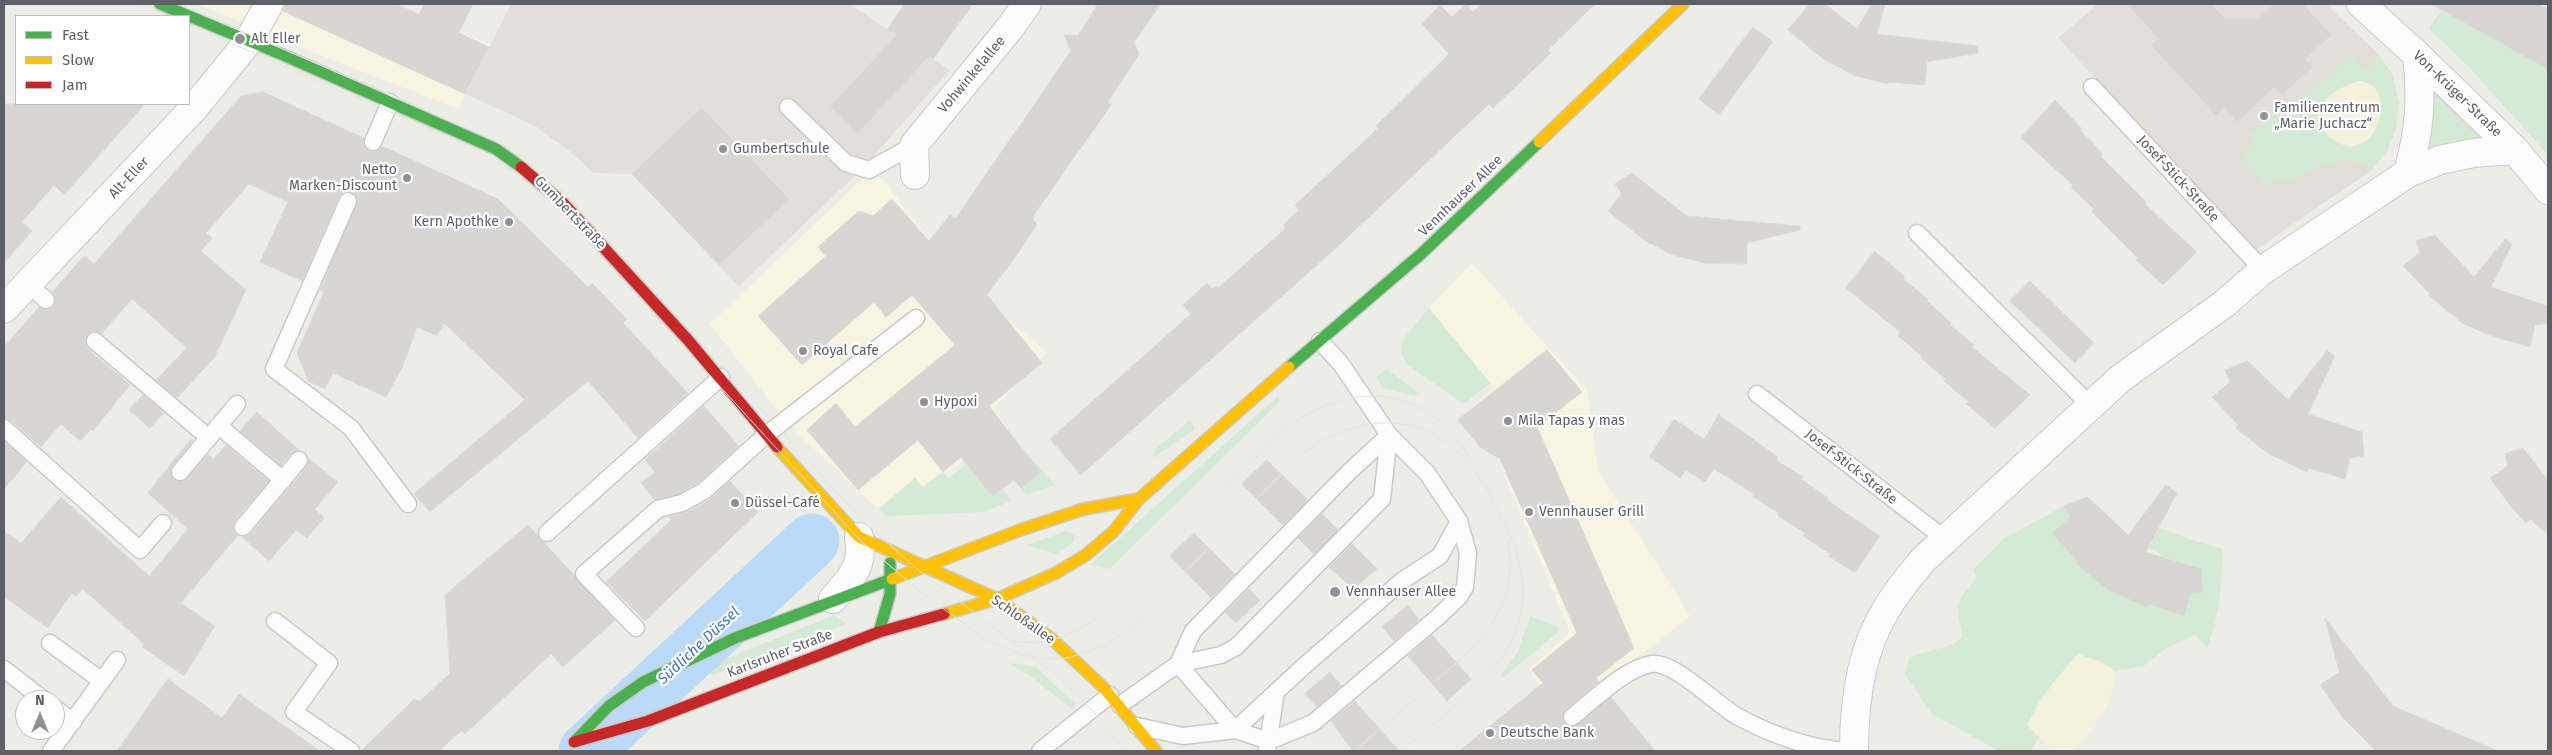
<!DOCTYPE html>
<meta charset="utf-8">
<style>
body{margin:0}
#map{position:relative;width:2552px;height:755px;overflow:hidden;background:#edede8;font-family:"Fira Sans",sans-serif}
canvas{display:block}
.frame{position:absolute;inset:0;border:5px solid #5d6066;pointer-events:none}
.legend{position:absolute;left:15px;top:15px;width:175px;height:90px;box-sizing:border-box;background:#fff;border:1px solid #bebfc2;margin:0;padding:6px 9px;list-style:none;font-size:15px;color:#5d6066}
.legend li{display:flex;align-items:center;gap:10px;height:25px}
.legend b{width:25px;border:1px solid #bebfc2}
.north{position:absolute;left:15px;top:690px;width:50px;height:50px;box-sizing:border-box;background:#fff;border:1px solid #bebfc2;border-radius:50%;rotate:0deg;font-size:14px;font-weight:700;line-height:20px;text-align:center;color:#5d6066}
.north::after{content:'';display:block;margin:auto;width:18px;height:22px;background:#8f9194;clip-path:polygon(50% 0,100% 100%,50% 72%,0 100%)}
</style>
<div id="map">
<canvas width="2552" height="755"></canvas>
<div class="frame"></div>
<ul class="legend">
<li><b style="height:6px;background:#4caf50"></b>Fast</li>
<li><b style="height:6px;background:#ffc107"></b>Slow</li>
<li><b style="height:6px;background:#c62828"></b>Jam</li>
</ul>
<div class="north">N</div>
</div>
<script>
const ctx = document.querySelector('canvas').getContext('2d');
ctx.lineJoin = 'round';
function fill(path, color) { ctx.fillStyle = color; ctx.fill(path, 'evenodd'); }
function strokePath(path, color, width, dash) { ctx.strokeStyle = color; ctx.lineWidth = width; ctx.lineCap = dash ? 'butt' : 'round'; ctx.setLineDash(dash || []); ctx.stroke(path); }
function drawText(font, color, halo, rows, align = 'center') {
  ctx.font = font + ' "Fira Sans",sans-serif'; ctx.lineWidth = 4.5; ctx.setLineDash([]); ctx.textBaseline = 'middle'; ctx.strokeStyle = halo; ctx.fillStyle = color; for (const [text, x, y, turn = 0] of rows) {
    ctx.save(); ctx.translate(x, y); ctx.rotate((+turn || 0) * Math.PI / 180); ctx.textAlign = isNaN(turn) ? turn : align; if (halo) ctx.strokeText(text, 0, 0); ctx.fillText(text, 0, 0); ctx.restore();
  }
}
const commercial = new Path2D(`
 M198,4H396L490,45L458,109L310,51Z
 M883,179L916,223L1000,320L1005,317L1047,353L994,408L1008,429L943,475L877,508L787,423L710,324L861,180Z
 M1472,263L1587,391L1598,471L1690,616L1560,719L1529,669L1570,632L1493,448L1469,409L1495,388L1428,308Z`);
const education = new Path2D(`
 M511,4H849L950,70L862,169L739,286L632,174L593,173L577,157L537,127L466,94Z
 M2098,4H2326L2380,56L2392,74L2399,102L2396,129L2387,151L2372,170L2254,251L2058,38Z`);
const green = new Path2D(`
 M2441,10L2548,69V155L2470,68L2429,29Z
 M2351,54L2367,71L2380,56C2407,98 2403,131 2372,170C2366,167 2360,163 2354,161C2332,155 2304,175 2286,184L2284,179L2265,185L2240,158L2255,143L2249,136L2273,115L2279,121Z
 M2436,91L2484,135V141L2428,153L2426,136L2431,92Z
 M1429,308L1490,383L1464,404L1407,365L1401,351L1402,343L1408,333Z
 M1387,369L1418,392L1415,396L1382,388L1377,377Z
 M1278,396L1279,402L1110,569L1090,565Z
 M1190,420L1195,429L1153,458L1154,451L1158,447Z
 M1007,430L1055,485L1026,495L988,446Z
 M980,452L975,474L992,496L1002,489L1012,501L983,512L887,516L879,509L915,478L923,487L943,472L949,478Z
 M2064,506L2070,517L2052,533L2077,561L2075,563L2108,590L2147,607L2149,604L2185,615L2190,593L2203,592L2201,569L2167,558L2149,548L2160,528L2189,539L2223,549C2221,582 2221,616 2207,647L2195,635L2167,648L2144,666L2114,671C2106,662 2087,655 2076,656C2062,673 2028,708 2030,728L2039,737L2031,751H1999L1932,714L1905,675L1909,657L1954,644L1962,637L1957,607L1963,594L1977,578L1973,570L2003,539Z
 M1066,531L1074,535V542L1056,554L1027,545Z
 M834,615L846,624L713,675L709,673L711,666L715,663Z
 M1530,616L1560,628L1558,632L1503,678L1501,675L1518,651Z
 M1012,663L1036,667L1076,705L1072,709L1027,674L1011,665Z`);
const sand = new Path2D(`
 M2360,81C2402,86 2375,169 2334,140C2298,115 2331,88 2360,81Z
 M2079,654L2110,667L2114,671C2117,701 2093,732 2072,751H2052L2027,724L2052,685Z`);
const river = new Path2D(`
 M586,751L812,541`);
const building = new Path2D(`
 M285,4H396L419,14L424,4H473L459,33L489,47L465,94L283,11Z
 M905,4H973L933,59L929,56L858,133L830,107L897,35L888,29Z
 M1098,4H1161L1134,42L1139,54L1108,102L1111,105L1035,213L1033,220L1037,224L1019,252L987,295L1042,363L989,406L1040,472L1021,488L1014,480L992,496L961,457L943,472L918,440L858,490L807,430L836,403L855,427L955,345L912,295L886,317L874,302L802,365L758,316L826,256L818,247L859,211L873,216L892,199L929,241L950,215L956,218L1071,51L1064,35H1078Z
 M1466,4L1473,12L1482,4H1595L1548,50L1551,53L1493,108L1489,104L1335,249L1081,475L1050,439L1191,314L1183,305L1207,283L1212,289L1216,286L1218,288L1286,228L1283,225L1299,210L1295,205L1373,133L1378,128L1376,126L1449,54L1422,24L1440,5L1452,17Z
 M1810,4H1825L1857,29L1872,4H1885L1877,34L1978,46V53L1927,62L1925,85L1888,82V84L1856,76L1823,59L1788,30Z
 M2127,4H2211L2225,18L2242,19H2258L2274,4H2303L2331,35L2305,59L2312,67L2282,95L2274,87L2237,122L2224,108L2216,115L2151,45L2159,39Z
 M2431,4H2538L2548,9V69Z
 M1753,27L1773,42L1719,115L1699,99Z
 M263,92L364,138L363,144L369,151L375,152L382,146L498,199L588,287L592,283L627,319L623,323L688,393L638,438L588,381L430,512L414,494L525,400L444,323L437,336L417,327L402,368L386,397L333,373L325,389L308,381L297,352L324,292L320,290L358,199L352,192L346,191L339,197L302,281L260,262L288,202L249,184L206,233L212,238L201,251L246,290L214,358L177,398L156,380L187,348L132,299L102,333L91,332L85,340L88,349L130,385L93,431L91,429L80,441L61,424L41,447L11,421L4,418V347L39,307L49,310L54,306L56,297L52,292L84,256L94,264L241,96Z
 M2055,100L2082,129L2081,131L2103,154L2100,156L2146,202L2145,204L2197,252L2163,285L2136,260L2138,258L2092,212L2094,209L2071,187L2073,185L2021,138Z
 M4,104H145L64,195L54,185L22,222L32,231L4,263Z
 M702,108L789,199L719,265L632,174Z
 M1632,173L1687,216L1800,226V230L1747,243V264L1705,263L1673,255L1644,240L1608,211L1622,194L1615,184Z
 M2435,235L2474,277L2505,239L2512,244L2491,287L2548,306V323L2535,325L2530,347L2489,335L2462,323L2429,296L2430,294L2403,266L2420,252L2416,241Z
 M1875,251L1905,277L1903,279L1928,299L1927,301L1951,323L1950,325L1974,345L1972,347L2030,395L1995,428L1966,404L1969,402L1944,381L1946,379L1921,358L1922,356L1898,336L1900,332L1846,288Z
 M2030,281L2094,343L2075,363L2010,301Z
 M1547,350L1582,392L1537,427L1634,648L1596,678L1599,682L1566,709L1562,719L1568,726L1574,727L1611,697L1655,751H1459L1543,683L1532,670L1577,633L1500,459L1480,447L1458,420Z
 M2327,351L2335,356L2308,414L2362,432L2364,456L2350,458L2345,479L2309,468L2307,472L2269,454L2235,428L2238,425L2212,397L2230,382L2225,370L2248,361L2288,400Z
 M143,395L164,413L150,428L129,410Z
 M704,406L739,446L698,483L678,494L655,500L641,483L655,472L645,460Z
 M257,412L299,450L292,453L281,466L240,431Z
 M1719,415L1778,457L1776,460L1803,477L1801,479L1828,498L1827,500L1880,536L1855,573L1828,556L1830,554L1803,536L1805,533L1777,515L1779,513L1752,496L1754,494L1714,469L1705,482L1686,470L1680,478L1649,457L1674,419L1704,439Z
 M191,439L193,441L170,470L174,480L184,481L208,454L214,459L226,445L269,481L235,521L234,530L238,535L181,603L215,626L184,676L142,647L144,644L83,589L76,596L72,593L48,628L4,597V531L21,543L61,497L149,576L188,529L148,493Z
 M4,441L27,462L4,489Z
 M2523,448L2548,480V534L2530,519L2526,523L2512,508L2490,478L2508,466L2505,454Z
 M309,459L338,482L315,509L324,518L307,538L296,530L269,561L242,537L251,533L307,466Z
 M1267,460L1308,500L1283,525L1242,484Z
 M730,481L758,512L645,621L606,582L671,520L669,517L687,512L709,500Z
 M2166,485L2177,493L2146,552L2201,569L2203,592L2190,593L2185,616L2149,604L2147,607L2108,590L2075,563L2077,561L2052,533L2070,517L2064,506L2088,497L2128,535Z
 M1322,514L1338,530L1314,554L1298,538Z
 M528,525L615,620L563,667L551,654L465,734L462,730L439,751H361L414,699L419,702L450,673L445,595Z
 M1194,533L1235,574L1211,598L1170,556Z
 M1352,544L1377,569L1353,589L1329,567Z
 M1249,589L1260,600L1236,623L1225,613Z
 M1408,605L1419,620L1394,641L1382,627Z
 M2325,618L2393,706L2498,751H2376L2342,717L2320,685L2339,672Z
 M1432,635L1471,679L1447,701L1408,656Z
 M1330,672L1342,686L1317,707L1305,694Z
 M168,679L222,718L239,694L320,751H117Z
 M1355,701L1399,751H1353L1331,721Z`);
const lane = new Path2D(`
 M2092,87L2263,270
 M788,107L846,163L869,170L914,145
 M373,142L390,102
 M348,201L274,369L351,428L408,504
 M1917,233L2090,405
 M28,284L46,300
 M95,341L209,438
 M1757,394L1945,539
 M219,426L283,480
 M4,428L140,550L163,523
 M180,472L237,404
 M243,527L299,460
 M547,533L721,377
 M275,621L329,663L294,712L351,751
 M636,628L584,574L658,509L682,503L704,491L766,435L916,318
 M50,643L102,681
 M1178,664L1193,631L1349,472L1389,435
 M1178,664L1235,730
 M4,669L44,700
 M1120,705L1178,664L1221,655L1236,647L1382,499L1389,435
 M55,708L73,722
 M1572,717C1594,700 1624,669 1651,664C1673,660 1715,703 1735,715C1769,734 1807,748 1847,751
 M1137,726L1183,736L1235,730L1269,741L1313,723L1438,617L1459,597L1465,587L1468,553L1459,521L1427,473L1389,435L1341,364L1320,341
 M1235,730L1303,667L1403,580L1440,556L1459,521
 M1267,749L1276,692
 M51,751L117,660
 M1040,751L1110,695`);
const street = new Path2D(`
 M2361,4L2417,55L2515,150L2548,190
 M2408,173C2420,128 2422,101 2417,55
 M915,175L914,145L1009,29L1027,4
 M4,309L195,107L248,42L269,4
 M833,599C851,578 864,567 859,537
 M1854,751C1854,704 1860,651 1886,610C1896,592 1910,576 1923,560L2121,378L2224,304L2263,270L2408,173L2440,160L2473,153L2515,150`);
const fast = new Path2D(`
 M160,4L283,55L496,149L521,167
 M1289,367L1421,254L1539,142
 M879,632L890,594V563
 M576,740L609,706L643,682L735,638L892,579`);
const slow = new Path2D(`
 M1539,142L1683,4
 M777,447L859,537L997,599L1053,640L1104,688L1156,751
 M892,579L1023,529L1084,509L1139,499
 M944,614L997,599L1056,573L1086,555L1114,531L1139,499L1289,367`);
const jam = new Path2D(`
 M521,167L563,203L688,340L777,447
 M574,742L648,721L879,632L944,614`);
const tram = new Path2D(`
 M139,4L169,16
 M178,4L494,140L523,157L562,190L860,518L917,569L1059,677L1092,710L1125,751
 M189,25L476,149L519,176L559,210L861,541L923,594L985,639L1021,655L1047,659L1068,658L1104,646L1131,627L1297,458C1347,417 1415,406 1463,457C1474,468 1482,482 1490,495
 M1014,641C1043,647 1075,635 1098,617L1280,434C1343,379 1425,381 1470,458
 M1354,751C1379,730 1404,708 1429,687C1475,647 1521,611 1508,542
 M1401,751C1466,695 1547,651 1516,551C1509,529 1497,509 1487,489`);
const markers = [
 [240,39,6,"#8f9194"],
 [2264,116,5,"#8f9194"],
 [723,149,5,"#8f9194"],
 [407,178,5,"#8f9194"],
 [509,222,5,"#8f9194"],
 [803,351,5,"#8f9194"],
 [924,402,5,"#8f9194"],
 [1508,421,5,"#8f9194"],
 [735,503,5,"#8f9194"],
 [1529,512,5,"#8f9194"],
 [1335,592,6,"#8f9194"],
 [1490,733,5,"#8f9194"]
];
const poiNames = [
 ["Alt Eller",251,39],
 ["Familienzentrum",2274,108],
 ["„Marie Juchacz“",2274,124],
 ["Gumbertschule",733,149],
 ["Netto",397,170,"right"],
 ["Marken-Discount",397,186,"right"],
 ["Kern Apothke",499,222,"right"],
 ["Royal Cafe",813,351],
 ["Hypoxi",934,402],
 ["Mila Tapas y mas",1518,421],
 ["Düssel-Café",745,503],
 ["Vennhauser Grill",1539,512],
 ["Vennhauser Allee",1346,592],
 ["Deutsche Bank",1500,733]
];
const streetNames = [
 ["Vohwinkelallee",972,75,-50],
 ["Von-Krüger-Straße",2457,94,44],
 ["Alt-Eller",129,178,-46],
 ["Josef-Stick-Straße",2178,179,47],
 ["Vennhauser Allee",1461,196,-44],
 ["Gumbertstraße",570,213,46],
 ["Josef-Stick-Straße",1851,467,38],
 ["Schloßallee",1023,620,35],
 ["Karlsruher Straße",780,654,-21]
];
const waterNames = [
 ["Südliche Düssel",699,646,-43]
];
fill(commercial, '#f7f4e1');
fill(education, '#e1dfd7');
fill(green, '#d5ead4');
fill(sand, '#f5f1dd');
strokePath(river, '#bbdaf8', 55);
fill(building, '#d7d6d3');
strokePath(building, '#dcdbd7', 1);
strokePath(lane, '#c9cac8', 19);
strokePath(street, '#c9cac8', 30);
strokePath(fast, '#cacac9', 14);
strokePath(slow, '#cacac9', 14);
strokePath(jam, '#cacac9', 14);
strokePath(lane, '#fcfcfc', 16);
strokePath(street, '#fcfcfc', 28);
strokePath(fast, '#4caf50', 11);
strokePath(slow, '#ffc107', 11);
strokePath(jam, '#c62828', 11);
strokePath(tram, '#e4e4e3', 1);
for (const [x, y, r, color] of markers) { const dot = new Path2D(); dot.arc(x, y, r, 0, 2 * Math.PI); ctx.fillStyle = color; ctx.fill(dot); strokePath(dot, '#fff', 2); }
drawText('14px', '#5d6066', '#fff', poiNames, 'left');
drawText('14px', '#5d6066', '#fff', streetNames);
drawText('italic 15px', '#4175be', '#fff', waterNames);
</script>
